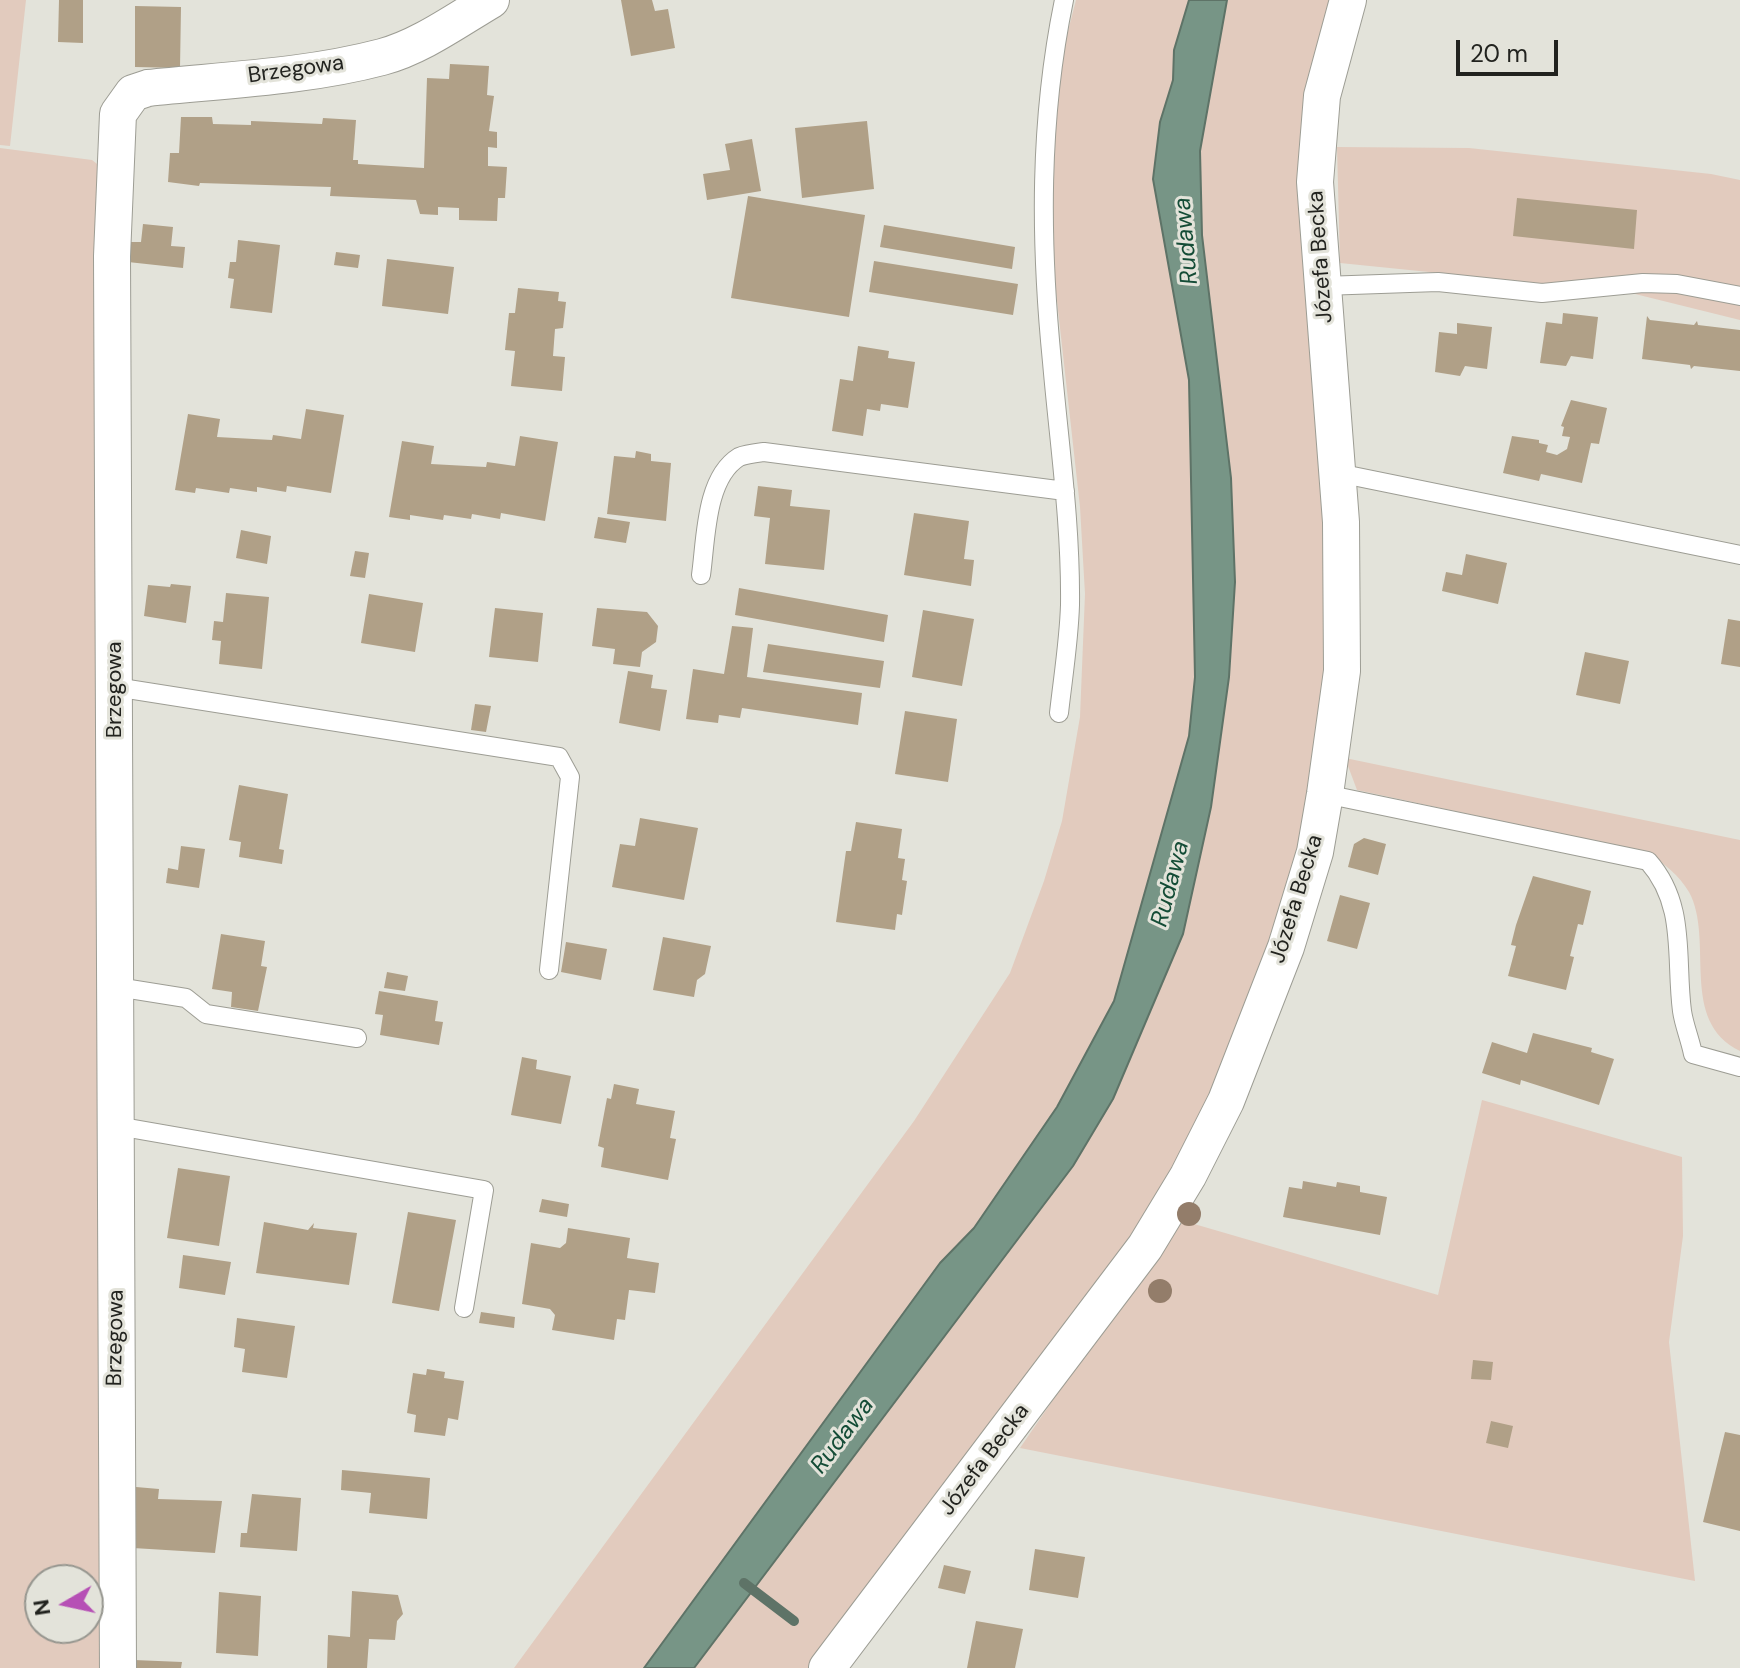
<!DOCTYPE html>
<meta charset="utf-8">
<style>
body{margin:0}
#map{position:relative;width:1740px;height:1668px;overflow:hidden;background:#e3e3da;font-family:"DM Sans",sans-serif}
canvas{display:block}
.north{position:absolute;left:24px;top:1564px;width:80px;height:80px;box-sizing:border-box;background:#e3e3da;border:2px solid #96968f;border-radius:50%;rotate:261deg;font-size:22px;font-weight:700;line-height:32px;text-align:center;color:#22231f}
.north::after{content:'';display:block;margin:auto;width:28px;height:36px;background:#b650b5;clip-path:polygon(50% 0,100% 100%,50% 72%,0 100%)}
.scale{position:absolute;left:1456px;top:40px;width:102px;height:36px;box-sizing:border-box;border:4px solid #22231f;border-top:0;padding-left:10px;font-size:24px;line-height:28px;white-space:nowrap;color:#22231f;-webkit-text-stroke:6px #e3e3da;paint-order:stroke}
</style>
<div id="map">
<canvas width="1740" height="1668"></canvas>
<div class="north">N</div>
<div class="scale">20 m</div>
</div>
<script>
const ctx = document.querySelector('canvas').getContext('2d');
ctx.lineJoin = 'round';
function fill(path, color) { ctx.fillStyle = color; ctx.fill(path, 'evenodd'); }
function strokePath(path, color, width, dash) { ctx.strokeStyle = color; ctx.lineWidth = width; ctx.lineCap = dash ? 'butt' : 'round'; ctx.setLineDash(dash || []); ctx.stroke(path); }
function drawText(font, color, halo, rows, align = 'center') {
  ctx.font = font + ' "DM Sans",sans-serif'; ctx.lineWidth = 6; ctx.setLineDash([]); ctx.textBaseline = 'middle'; ctx.strokeStyle = halo; ctx.fillStyle = color; for (const [text, x, y, turn = 0] of rows) {
    ctx.save(); ctx.translate(x, y); ctx.rotate((+turn || 0) * Math.PI / 180); ctx.textAlign = isNaN(turn) ? turn : align; if (halo) ctx.strokeText(text, 0, 0); ctx.fillText(text, 0, 0); ctx.restore();
  }
}
const green = new Path2D(`
 M0,0H26L10,146L0,145Z
 M1076,0H1189L1174,50L1173,80L1160,122L1153,179L1189,380L1195,677L1189,736L1114,1001L1057,1107L974,1228L940,1264L644,1668H514L914,1121L1010,973L1044,881L1062,821L1080,717L1085,594L1080,507L1055,283L1049,184L1050,101Z
 M1227,0H1340L1317,81L1331,690L1279,937L1169,1188L816,1668H694L1073,1166L1113,1099L1183,934L1211,807L1229,677L1235,582L1231,478L1202,235L1200,151Z
 M1337,147L1469,148L1711,174L1740,180V320L1627,292L1340,263Z
 M0,148L92,160L114,177L107,1360L100,1668H0ZM40,1580H88V1628H40Z
 M1345,758L1740,840V1051C1678,1021 1715,940 1689,892C1679,875 1664,864 1649,853L1357,790Z
 M1482,1100L1682,1157L1683,1236L1669,1342L1695,1581L1020,1448L1177,1219L1438,1295Z`);
const water = new Path2D(`
 M1189,0H1227L1200,151L1202,235L1231,478L1235,582L1229,677L1211,807L1183,934L1113,1099L1073,1166L694,1668H644L940,1263L974,1228L1057,1107L1114,1001L1189,736L1195,677L1189,380L1153,179L1160,122L1173,80L1174,50Z`);
const stream = new Path2D(`
 M744,1583L794,1621`);
const building = new Path2D(`
 M59,0H83V43L58,42Z
 M621,0H652L655,11L668,9L675,48L631,56Z
 M135,6L181,7L180,68L135,67Z
 M450,64L489,66L487,95L494,96L489,131L497,132V148L488,147V166L507,167L505,198H498L497,221L459,220V208L438,207V215L420,214L416,200L330,196L331,187L200,183L199,186L168,182L170,153H179L181,117H212L213,124L251,125V121L322,124L323,118L356,120L353,160H358V164L424,168L427,78L449,79Z
 M867,121L874,189L802,198L795,128Z
 M752,139L761,191L707,200L703,174L730,170L725,144Z
 M748,196L865,215L849,317L731,298Z
 M1517,198L1637,210L1634,249L1513,236Z
 M143,224L173,227L171,246L185,247L183,268L128,262L129,242H141Z
 M884,225L1015,247L1012,269L880,247Z
 M238,240L280,245L272,313L230,308L234,279L228,278L230,262H236Z
 M336,252L360,255L358,268L334,265Z
 M387,259L454,267L448,314L382,306Z
 M874,261L1018,284L1013,315L869,292Z
 M518,288L559,292L558,301L566,302L563,328L555,329L553,356L565,357L562,391L511,386L515,351L505,350L509,313H515Z
 M1563,313L1598,317L1593,359L1571,356L1566,366L1540,363L1546,322L1562,324Z
 M1647,316L1650,320L1694,325L1697,321L1698,325L1740,330V371L1694,366L1691,369L1690,365L1642,359Z
 M1457,323L1492,327L1487,369L1465,366L1460,376L1435,372L1439,332L1457,334Z
 M858,346L889,351L888,358L915,362L908,408L881,404L880,411L867,409L863,436L832,431L840,379L853,381Z
 M1571,400L1607,408L1599,444L1591,443L1582,483L1541,474L1539,481L1503,473L1512,436L1539,440V443L1548,445L1546,452L1557,455L1567,449L1570,437L1562,436L1564,427L1561,426Z
 M306,409L344,415L331,493L287,486L286,492L257,487V492L230,488L229,493L196,488L195,493L175,490L188,414L220,419L217,437L272,440L273,435L301,439Z
 M520,436L558,442L545,521L501,513L500,519L472,514L471,519L444,515L443,520L410,515V520L389,517L402,441L434,446L431,464L486,467L487,462L515,466Z
 M636,451L651,454V461L671,463L666,521L607,514L614,456L635,458Z
 M758,486L792,490L790,506L830,510L824,570L765,564L770,518L754,516Z
 M914,513L969,521L964,559L974,560L971,586L904,575Z
 M598,517L630,522L626,543L594,538Z
 M241,530L271,536L267,564L236,558Z
 M355,551L369,553L365,578L350,576Z
 M1466,554L1507,563L1498,604L1442,591L1446,572L1462,575Z
 M171,584L191,586L186,623L144,616L148,585L170,587Z
 M739,588L888,615L884,642L735,615Z
 M226,593L269,597L262,669L219,664L221,641L212,640L214,621L223,622Z
 M369,594L423,603L415,652L361,643Z
 M495,608L543,613L538,662L489,657Z
 M597,608L647,612L658,626L656,642L642,652L640,667L613,664L615,649L592,646Z
 M923,610L974,619L962,686L912,677Z
 M1728,619L1740,621V667L1721,664Z
 M732,626L753,628L747,677L862,693L858,725L742,708L740,718L719,715L718,723L686,719L693,669L724,674Z
 M768,644L884,661L880,688L763,672Z
 M1585,652L1629,661L1620,704L1576,695Z
 M628,671L653,675L651,688L667,690L660,731L619,723Z
 M475,704L491,706L486,732L471,730Z
 M905,711L957,719L948,782L895,774Z
 M239,785L288,794L279,849L284,850L282,864L239,857L241,842L229,840Z
 M640,818L698,828L684,900L612,887L620,844L635,846Z
 M856,822L902,829L898,858L905,859L902,880L907,881L902,915L897,914L895,930L836,922L846,851H851Z
 M1364,838L1386,844L1378,875L1348,867L1354,844Z
 M181,846L205,849L199,888L166,883L168,868L178,870Z
 M1533,876L1591,891L1583,925L1578,924L1570,956L1574,957L1566,990L1508,976L1516,946L1511,945L1516,925Z
 M1340,895L1370,903L1357,949L1327,941Z
 M221,934L265,941L261,966L267,967L258,1011L231,1007L232,992L212,989Z
 M663,937L711,946L705,974L697,980L694,997L653,990Z
 M566,942L607,949L601,980L561,972Z
 M387,972L408,976L405,991L384,988Z
 M379,991L438,1001L435,1021L443,1022L439,1045L380,1035L383,1015L375,1014Z
 M1533,1033L1592,1048L1591,1052L1614,1059L1599,1105L1521,1080L1520,1085L1482,1073L1492,1042L1527,1053Z
 M522,1057L537,1060L536,1069L571,1076L561,1124L511,1115Z
 M614,1084L639,1089L636,1104L675,1111L670,1138L676,1139L668,1180L601,1167L604,1148L598,1146L607,1098L611,1099Z
 M178,1168L230,1176L219,1246L167,1238Z
 M1303,1181L1336,1187L1337,1182L1360,1186V1192L1387,1197L1380,1235L1283,1217L1289,1187L1302,1189Z
 M542,1199L569,1204L567,1217L539,1212Z
 M408,1212L456,1220L439,1311L392,1303Z
 M264,1222L308,1230L314,1223L313,1228L357,1233L349,1285L256,1273Z
 M568,1228L630,1238L627,1258L659,1263L655,1293L629,1290L625,1320L617,1319L614,1340L552,1330L555,1315L550,1309L522,1304L531,1243L560,1248L566,1243Z
 M183,1255L231,1262L225,1295L179,1288Z
 M481,1312L515,1317L514,1328L479,1323Z
 M237,1318L295,1326L287,1378L242,1372L245,1349L234,1347Z
 M1473,1360L1493,1362L1491,1380L1471,1379Z
 M427,1369L445,1372L444,1378L464,1381L458,1420L448,1418L445,1436L414,1432L416,1415L407,1413L413,1373L426,1375Z
 M1491,1421L1513,1426L1508,1448L1486,1443Z
 M1725,1432L1740,1435V1531L1703,1522Z
 M342,1470L430,1478L427,1519L369,1513L371,1493L341,1490Z
 M136,1487L159,1489L158,1499L222,1501L215,1553L133,1548Z
 M252,1494L301,1498L297,1551L240,1547L241,1533H247Z
 M1035,1549L1085,1557L1078,1598L1029,1590Z
 M944,1565L971,1571L965,1594L938,1588Z
 M352,1591L398,1595L403,1614L397,1621L395,1640L369,1639L367,1668H327L328,1635L350,1637Z
 M219,1592L261,1596L258,1656L216,1653Z
 M976,1621L1023,1629L1015,1668H967Z
 M134,1660L182,1662L181,1668H134Z`);
const lane = new Path2D(`
 M1323,286L1438,282L1542,293L1643,283L1677,284L1740,296
 M1338,473L1740,555
 M701,575C706,540 705,478 739,457C746,454 756,453 764,452L1065,491
 M115,687L559,757L570,777L549,970
 M1059,713C1063,677 1069,640 1070,605C1071,523 1059,443 1052,362C1040,240 1039,121 1064,0
 M1325,794L1648,861C1687,905 1675,958 1682,1011C1684,1025 1690,1039 1693,1054L1740,1067
 M117,987L186,998L206,1014L357,1038
 M117,1126L484,1190L464,1308`);
const street = new Path2D(`
 M118,1668L112,256L118,114L133,93L148,88C225,80 306,77 382,57C420,47 457,20 491,0
 M827,1668L1145,1247L1188,1176L1226,1101L1286,947L1315,852L1325,794L1342,671L1341,522L1315,182L1322,96L1348,0`);
const trees = [
 [1189,1214],
 [1160,1291]
];
const streetNames = [
 ["Brzegowa",296,70,-8],
 ["Józefa Becka",1321,257,-94],
 ["Brzegowa",115,690,-90],
 ["Józefa Becka",1297,899,-73],
 ["Brzegowa",116,1338,-89],
 ["Józefa Becka",985,1460,-53]
];
const waterNames = [
 ["Rudawa",1187,241,-95],
 ["Rudawa",1171,884,-75],
 ["Rudawa",843,1436,-53]
];
fill(green, '#e2cbbe');
fill(water, '#779586');
strokePath(water, '#5e7367', 2);
strokePath(stream, '#5e7367', 10);
fill(building, '#b0a087');
strokePath(lane, '#9d9d94', 20);
strokePath(street, '#9d9d94', 38);
strokePath(lane, '#fff', 18);
strokePath(street, '#fff', 36);
ctx.fillStyle = '#937d6a';
for (const [x, y] of trees) { ctx.beginPath(); ctx.arc(x, y, 12, 0, 2 * Math.PI); ctx.fill(); }
drawText('22px', '#22231f', '#e3e3da', streetNames);
drawText('italic 24px', '#144c36', '#e3e3da', waterNames);
</script>
